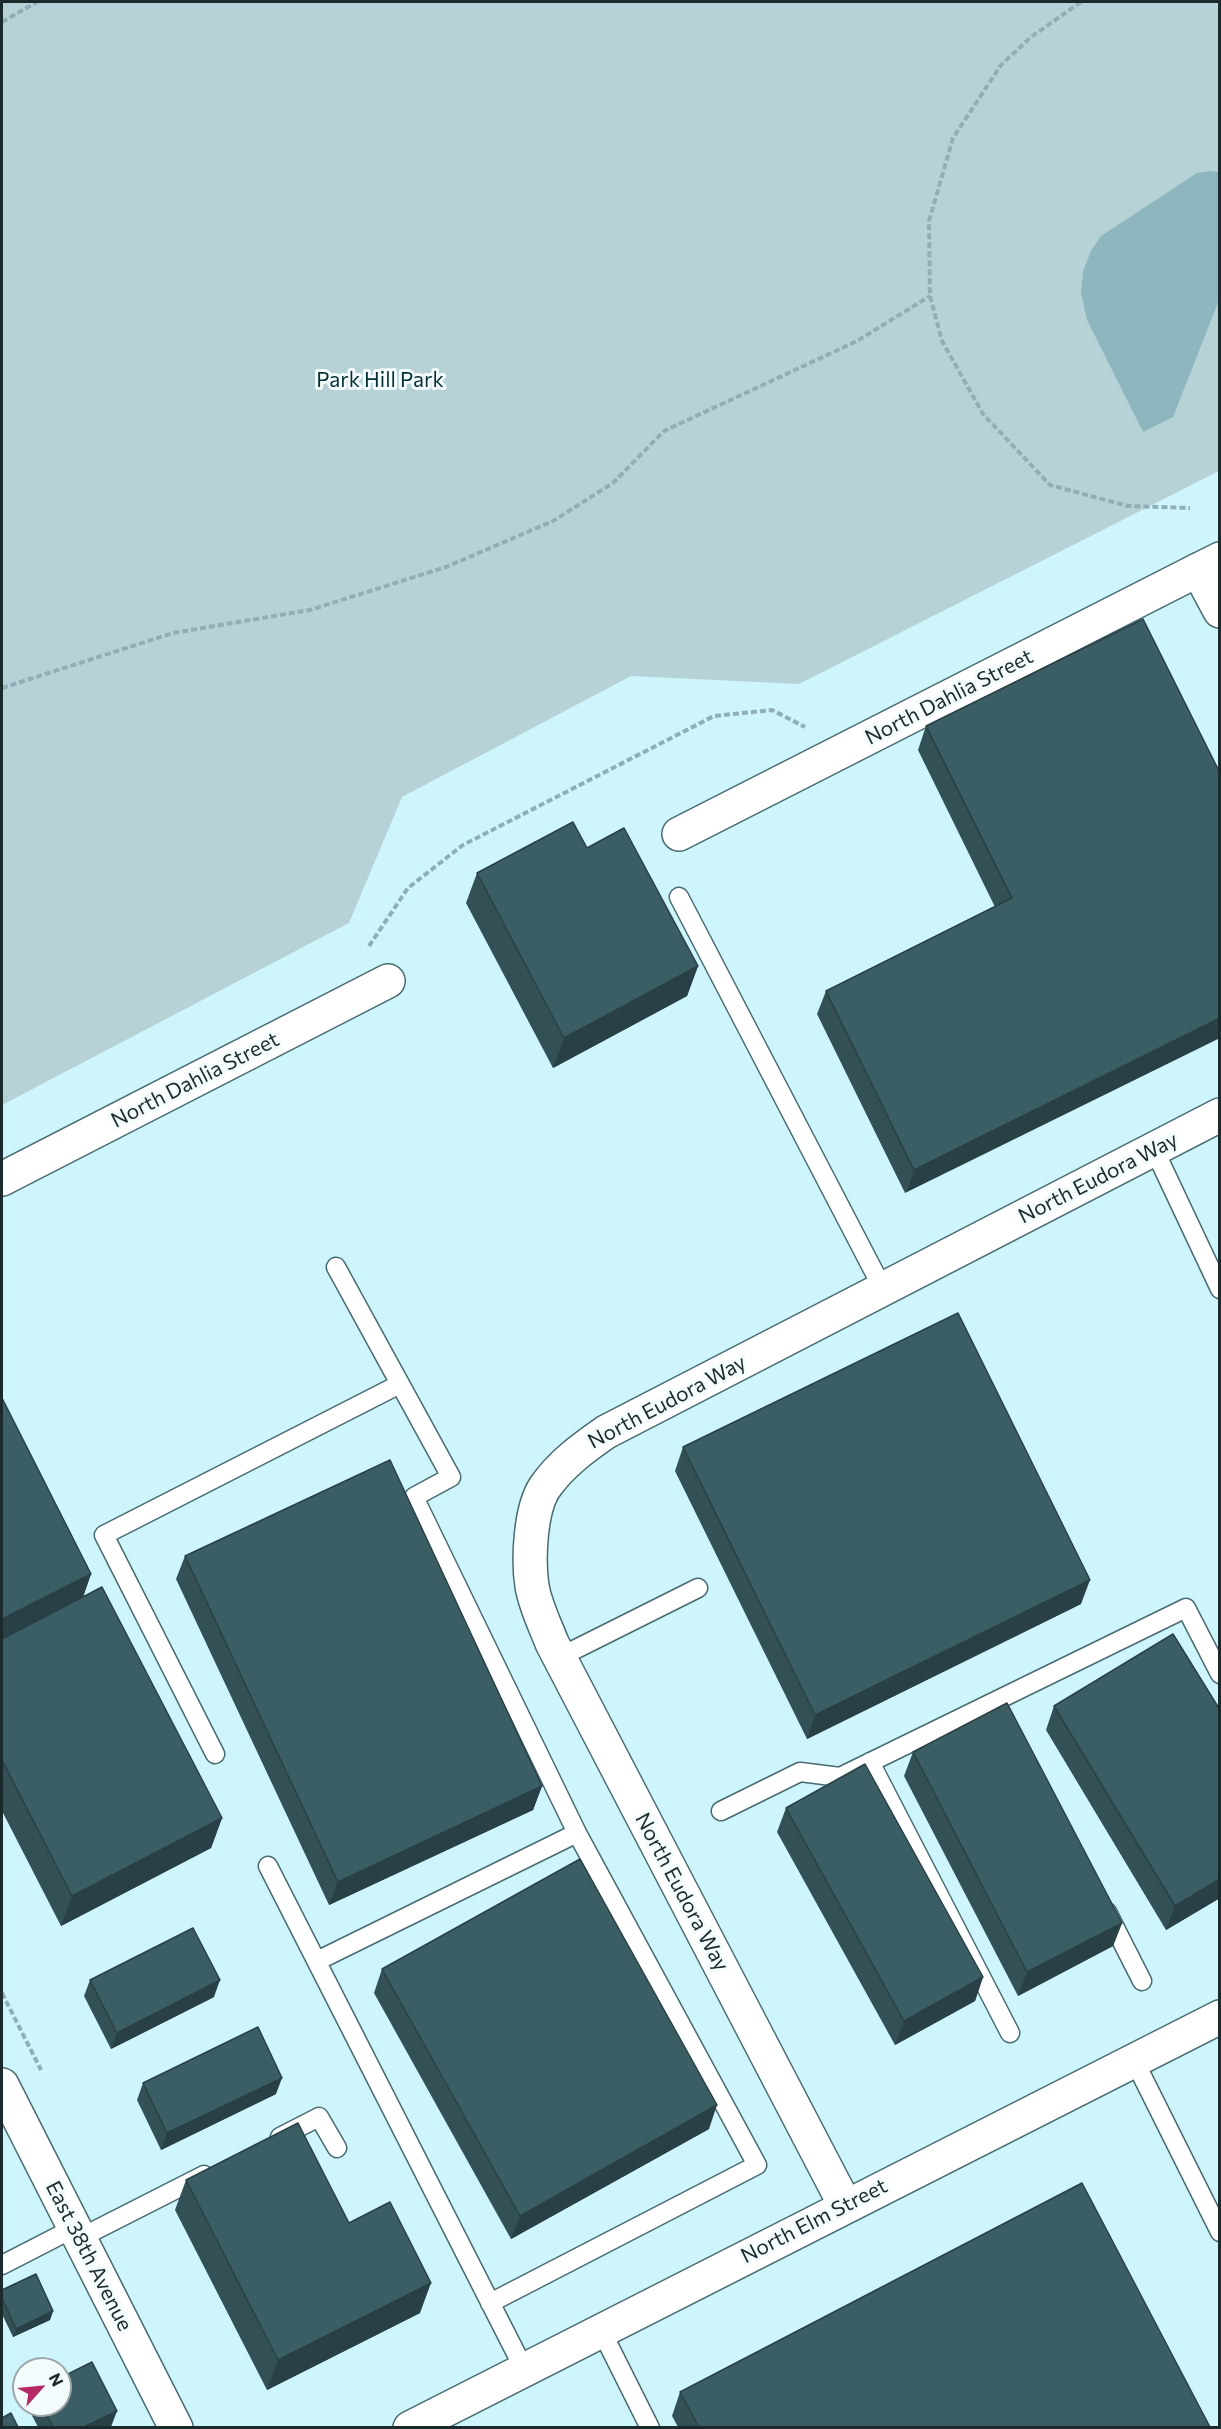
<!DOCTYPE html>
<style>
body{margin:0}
#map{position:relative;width:1221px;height:2429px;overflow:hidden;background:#cef4fc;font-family:Commissioner,sans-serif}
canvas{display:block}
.frame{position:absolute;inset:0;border:3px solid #1b2a2d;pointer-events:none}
.north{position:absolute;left:12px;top:2357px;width:60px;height:60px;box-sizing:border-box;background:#f3fbfc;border:2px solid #9da7a9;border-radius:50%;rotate:63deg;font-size:16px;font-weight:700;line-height:24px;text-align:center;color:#1b2a2d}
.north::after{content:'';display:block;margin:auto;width:21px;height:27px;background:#b52a65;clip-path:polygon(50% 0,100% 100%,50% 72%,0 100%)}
</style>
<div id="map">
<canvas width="1221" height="2429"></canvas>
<div class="frame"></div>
<div class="north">N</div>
</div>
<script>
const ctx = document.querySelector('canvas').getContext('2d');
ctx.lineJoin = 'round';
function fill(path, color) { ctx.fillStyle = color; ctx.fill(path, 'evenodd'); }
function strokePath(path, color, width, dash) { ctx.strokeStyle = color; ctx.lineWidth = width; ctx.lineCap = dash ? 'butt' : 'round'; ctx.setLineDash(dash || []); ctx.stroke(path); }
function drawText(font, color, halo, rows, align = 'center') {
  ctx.font = font + ' Commissioner,sans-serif'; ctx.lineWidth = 6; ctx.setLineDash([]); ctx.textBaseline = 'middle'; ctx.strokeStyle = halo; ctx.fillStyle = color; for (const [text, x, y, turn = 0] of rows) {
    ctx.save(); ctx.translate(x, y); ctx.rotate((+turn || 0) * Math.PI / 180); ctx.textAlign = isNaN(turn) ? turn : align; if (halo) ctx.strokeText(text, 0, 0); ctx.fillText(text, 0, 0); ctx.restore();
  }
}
const green = new Path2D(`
 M2,2H1219V471L799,684L631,676L402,797L349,923L2,1105Z`);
const water = new Path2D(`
 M1210,171L1219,172V300L1173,417L1143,432L1087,320L1081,293L1083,271L1091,251L1101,236L1197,173Z`);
const path = new Path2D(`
 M1081,2L1031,37L1001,65L953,138L929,221L930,296L942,341L983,414L1050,485L1128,506L1190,508
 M2,22L37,2
 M2,688L173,633L310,610L446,567L553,521L613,483L664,431L857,341L930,296
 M369,946L408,888L463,845L714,716L772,710L805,727
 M2,1993L41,2070`);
const service = new Path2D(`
 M679,897L883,1289
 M1154,1149L1220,1289
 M336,1267L451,1477L414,1497L577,1833L757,2165L490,2303
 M560,1657L698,1588
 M215,1754L104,1535L400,1384
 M870,1762L1010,2033
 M721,1811L800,1772L840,1777L1186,1608L1220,1674
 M268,1866L524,2369
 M1107,1912L1142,1981
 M317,1961L577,1833
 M1134,2060L1220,2232
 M280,2137L319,2117L337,2148
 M80,2238L204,2175
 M2,2265L74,2228
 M601,2330L650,2428`);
const minor = new Path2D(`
 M679,834L1198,570L1220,611
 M2,1179L388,981
 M845,2205L552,1643C545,1625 535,1605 532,1586C528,1560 530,1509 545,1487C561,1464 583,1448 606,1432L1220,1115
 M410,2428L1220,2017`);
const tertiary = new Path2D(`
 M1198,570L1220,559
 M2,2085L176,2428`);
const wall = new Path2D(`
 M1143,619L905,1193L817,1014L826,991L995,907L918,750L926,726Z
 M477,873L698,966L687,996L553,1068L466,903Z
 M2,1398L91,1574L83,1597L222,1818L211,1848L61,1926L2,1811V1639L71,1603L2,1639Z
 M683,1447L1081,1604L807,1739L675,1471Z
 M185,1556L542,1786L533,1810L329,1905L176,1579Z
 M1054,1706L1220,1710V1898L1166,1930L1046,1730Z
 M913,1752L1122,1923L1113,1946L1018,1996L904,1776Z
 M786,1808L983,1977L975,2001L895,2045L777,1832Z
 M382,1969L709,2129L511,2239L374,1993Z
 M90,1980L214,1997L111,2049L84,1996Z
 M143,2083L276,2094L161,2150L137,2100Z
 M186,2180L349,2223L420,2313L267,2390L175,2210Z
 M2,2290L53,2311L50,2320L13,2337L2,2314Z
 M680,2392L1210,2427H678L672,2416Z
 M29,2405H60L111,2427H38L28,2408Z`);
const shadedWall = new Path2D(`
 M698,966L687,996L553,1068L564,1038Z
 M1220,1018V1038L905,1193L914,1170Z
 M91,1574L83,1597L2,1639V1619Z
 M1090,1580L1081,1604L807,1739L815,1715Z
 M542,1786L533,1810L329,1905L338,1882Z
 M222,1818L211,1848L61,1926L72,1896Z
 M1220,1879V1898L1166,1930L1175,1906Z
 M1122,1923L1113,1946L1018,1996L1027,1972Z
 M983,1977L975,2001L895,2045L904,2021Z
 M220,1980L214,1997L111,2049L117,2033Z
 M282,2078L276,2094L161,2150L167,2133Z
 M717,2105L709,2129L511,2239L520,2216Z
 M431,2283L420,2313L267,2390L278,2360Z
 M53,2311L50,2320L13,2337L16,2329Z
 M117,2411L111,2427H84Z`);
const building = new Path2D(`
 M1143,619L1220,773V1018L914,1170L826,991L1012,898L926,726Z
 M573,822L587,848L624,828L698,966L564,1038L477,873Z
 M958,1313L1090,1580L815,1715L683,1447Z
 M2,1398L91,1574L2,1619Z
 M390,1460L542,1786L338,1882L185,1556Z
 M102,1587L222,1818L72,1896L2,1760V1639Z
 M1173,1634L1220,1710V1879L1175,1906L1054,1706Z
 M1007,1703L1122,1923L1027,1972L913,1752Z
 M865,1764L983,1977L904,2021L786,1808Z
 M580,1859L717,2105L520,2216L382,1969Z
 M193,1928L220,1980L117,2033L90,1980Z
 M258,2027L282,2078L167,2133L143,2083Z
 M298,2123L349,2223L390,2202L431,2283L278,2360L186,2180Z
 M1082,2183L1210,2427H699L680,2392Z
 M36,2274L53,2311L16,2329L2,2298V2290Z
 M92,2362L117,2411L84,2427H53L41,2405H60V2378Z
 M11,2413L18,2427H2V2418Z`);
const parkNames = [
 ["Park Hill Park",380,380]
];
const streetNames = [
 ["North Dahlia Street",949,697,-27],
 ["North Dahlia Street",195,1080,-27],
 ["North Eudora Way",1098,1178,-27],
 ["North Eudora Way",667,1402,-28],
 ["North Eudora Way",682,1892,62],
 ["North Elm Street",814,2221,-27],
 ["East 38th Avenue",89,2256,63]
];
fill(green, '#b7d2d7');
fill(water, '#8eb6be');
strokePath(service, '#486b71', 21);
strokePath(minor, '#486b71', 36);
strokePath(tertiary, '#486b71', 36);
strokePath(path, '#90aeb5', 4, [6, 3]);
strokePath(service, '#fff', 18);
strokePath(minor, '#fff', 33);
strokePath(tertiary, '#fff', 33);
fill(wall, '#335056');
fill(shadedWall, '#294146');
fill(building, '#3b5d64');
strokePath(building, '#294146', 1.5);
drawText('21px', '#063036', '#f3fbfc', parkNames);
drawText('21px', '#1b2a2d', '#f3fbfc', streetNames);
</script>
